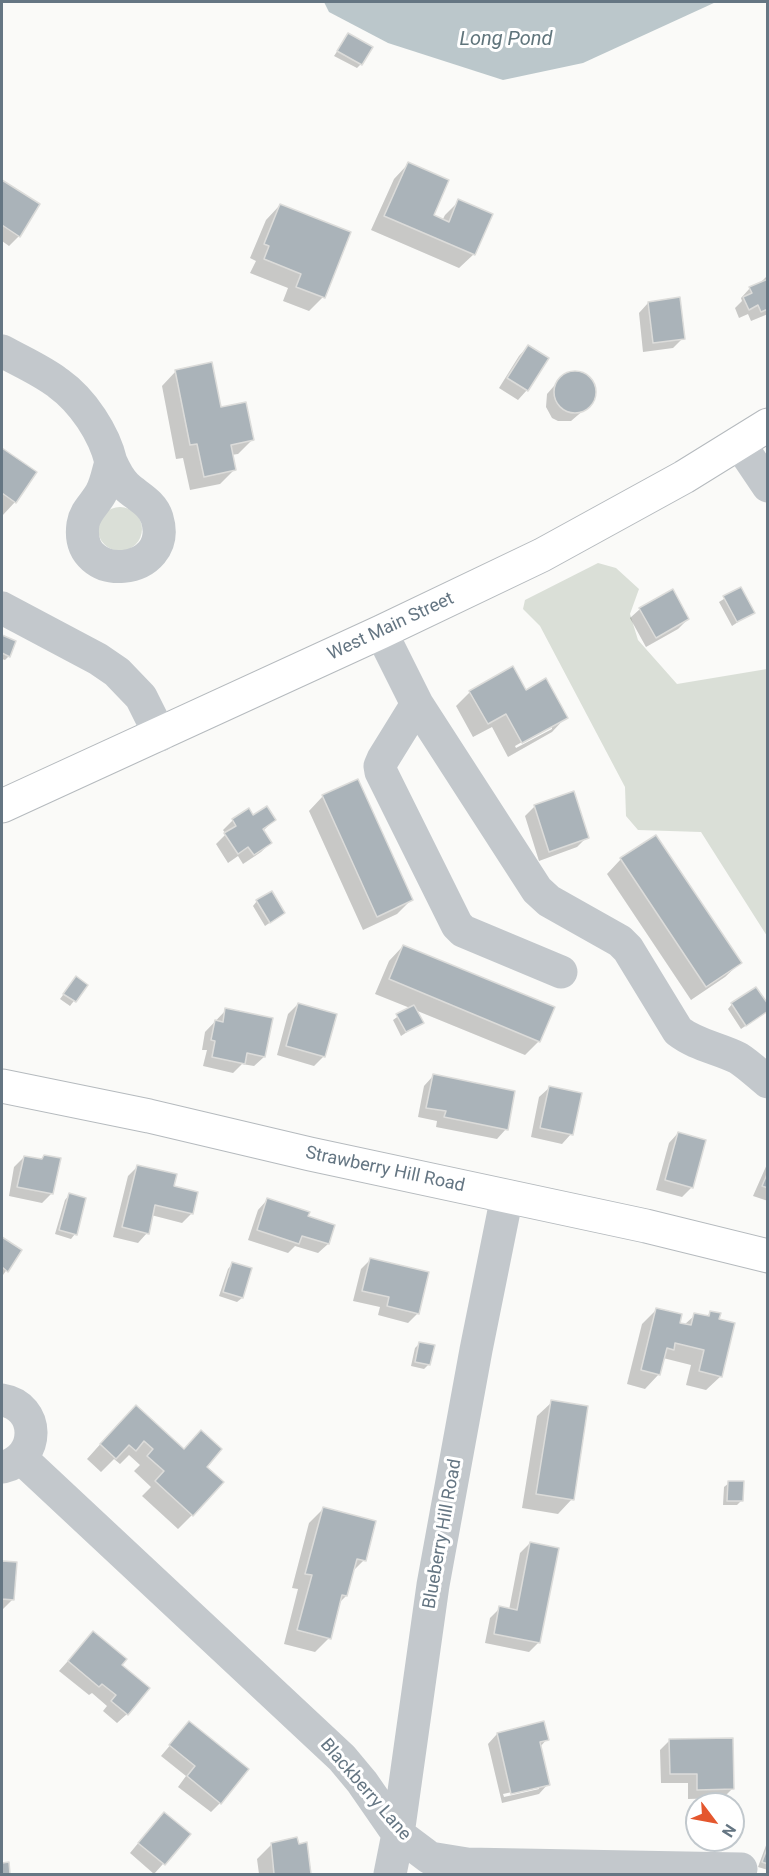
<!DOCTYPE html>
<style>
body{margin:0}
#map{position:relative;width:769px;height:1876px;overflow:hidden;background:#fafaf8;font-family:Roboto,sans-serif}
canvas{display:block}
.frame{position:absolute;inset:0;border:3px solid #657683;pointer-events:none}
.north{position:absolute;left:685px;top:1792px;width:60px;height:60px;box-sizing:border-box;background:#fff;border:2px solid #c1c8cd;border-radius:50%;rotate:122deg;font-size:16px;font-weight:700;line-height:24px;text-align:center;color:#657683}
.north::after{content:'';display:block;margin:auto;width:21px;height:27px;background:#e4572e;clip-path:polygon(50% 0,100% 100%,50% 72%,0 100%)}
</style>
<div id="map">
<canvas width="769" height="1876"></canvas>
<div class="frame"></div>
<div class="north">N</div>
</div>
<script>
const ctx = document.querySelector('canvas').getContext('2d');
ctx.lineJoin = 'round';
function fill(path, color) { ctx.fillStyle = color; ctx.fill(path, 'evenodd'); }
function strokePath(path, color, width, dash) { ctx.strokeStyle = color; ctx.lineWidth = width; ctx.lineCap = dash ? 'butt' : 'round'; ctx.setLineDash(dash || []); ctx.stroke(path); }
function drawText(font, color, halo, rows, align = 'center') {
  ctx.font = font + ' Roboto,sans-serif'; ctx.lineWidth = 6; ctx.setLineDash([]); ctx.textBaseline = 'middle'; ctx.strokeStyle = halo; ctx.fillStyle = color; for (const [text, x, y, turn = 0] of rows) {
    ctx.save(); ctx.translate(x, y); ctx.rotate((+turn || 0) * Math.PI / 180); ctx.textAlign = isNaN(turn) ? turn : align; if (halo) ctx.strokeText(text, 0, 0); ctx.fillText(text, 0, 0); ctx.restore();
  }
}
const green = new Path2D(`
 M98 529a22 22 0 1 1 44 0a22 22 0 1 1-44 0Z
 M598,563L616,568L639,589L630,614L638,640L677,684L767,669V936L701,832L638,830L626,816L625,787L540,626L523,609L525,600Z`);
const water = new Path2D(`
 M324,2H716L583,63L503,80L388,43L329,12Z`);
const shadow = new Path2D(`
 M348,35L361,64L357,68L334,56Z
 M408,164L432,216L442,221L445,215L459,201L474,254L459,268L371,230L394,179Z
 M2,181L38,205L19,236L9,246L2,241Z
 M280,205L323,297L309,311L283,301L288,288L250,273L256,261L250,258L266,220Z
 M768,275V314L751,321L748,314L739,318L735,308L742,301L741,298L750,288L763,282L762,281Z
 M648,303L683,338L673,348L643,352L639,313Z
 M528,346L527,390L518,400L499,388L519,356Z
 M176,371L220,408L252,440L238,454L231,455L234,470L220,484L190,490L183,458L176,459L162,386Z
 M573,373L585,375L594,385L595,397L592,403L571,421H558L552,418L546,407L547,394L561,378Z
 M2,450L35,472L15,502L2,516Z
 M740,589L753,612L732,626L719,602Z
 M640,609L688,619L678,629L646,647L630,618Z
 M2,637L14,642L9,656L5,660L2,659Z
 M470,692H525L566,717L552,732L508,757L492,727L473,737L456,706ZM552,725V729L516,748L515,746Z
 M323,796L411,900L397,914L363,930L309,811Z
 M535,806L587,837L577,847L539,861L525,816Z
 M253,817L274,820L263,831L270,843L261,852L243,864L238,856L228,863L216,844L226,834L223,830L233,820Z
 M621,859L740,963L725,977L691,1000L607,874Z
 M257,901L284,913L265,926L253,906Z
 M403,946L539,1041L525,1055L415,1010L422,1022L401,1036L393,1020L410,1008L375,994L389,961Z
 M72,983L86,985L70,1006L60,999Z
 M298,1004L324,1056L314,1066L277,1055L288,1014Z
 M732,1004L764,1013L741,1029L728,1009Z
 M226,1010L272,1019L264,1057L254,1066L242,1064L233,1073L203,1066L207,1050H202L205,1032Z
 M433,1076L506,1129L497,1139L436,1127L437,1121L418,1117L424,1086Z
 M549,1088L571,1134L562,1144L531,1137L539,1097Z
 M678,1133L692,1187L682,1197L656,1190L669,1143Z
 M44,1156L52,1193L42,1203L9,1196L14,1167L24,1157L40,1160Z
 M768,1162V1201L753,1196Z
 M138,1166L172,1187L192,1213L182,1223L151,1215L147,1233L138,1243L113,1237L128,1176Z
 M69,1195L75,1234L71,1239L55,1234L65,1200Z
 M267,1200L306,1217L328,1244L318,1253L295,1246L288,1253L248,1240L258,1210Z
 M2,1239L20,1251L3,1275H2Z
 M371,1259L418,1313L408,1323L378,1315L380,1307L353,1301L361,1269Z
 M232,1264L242,1298L237,1302L219,1296L228,1269Z
 M657,1309L678,1324L684,1325L695,1315L706,1317L711,1312L718,1320L721,1376L706,1390L686,1385L691,1365L663,1358L659,1374L645,1389L627,1384L642,1324Z
 M420,1343L429,1364L424,1369L411,1366L415,1348Z
 M552,1402L572,1499L558,1514L522,1508L537,1416Z
 M121,1421L204,1467L192,1515L178,1529L142,1496L151,1487L134,1471L140,1465L129,1455L120,1464L114,1459L101,1472L87,1459Z
 M729,1483L741,1501L737,1505H723L724,1487Z
 M323,1509L364,1560L352,1572L346,1596L339,1603L329,1638L315,1652L284,1644L298,1589L292,1588L309,1523Z
 M530,1543L539,1642L529,1652L485,1643L490,1618L500,1608L509,1610L520,1553Z
 M2,1562L16,1563L13,1599L3,1609H2Z
 M93,1633L120,1665L127,1714L117,1723L103,1711L107,1706L92,1693L89,1695L59,1671Z
 M189,1723L220,1803L211,1812L178,1787L186,1776L161,1756Z
 M497,1734L547,1739L540,1747L548,1784L539,1794L502,1803L488,1744ZM539,1786V1789L504,1797L503,1794Z
 M670,1740L733,1788L723,1798L688,1799V1783H661L660,1750Z
 M154,1824L189,1835L154,1874L130,1853Z
 M768,1840V1870L758,1867Z
 M272,1844L298,1846L306,1844L310,1874H259L257,1859Z`);
const building = new Path2D(`
 M348,33L373,47L362,65L337,51Z
 M408,162L449,180L434,215L449,222L458,199L493,214L475,255L384,216Z
 M2,180L40,204L20,237L2,225Z
 M280,204L351,232L325,298L296,287L301,274L264,259L269,246L264,244Z
 M768,279V309L761,312L758,305L749,310L743,297L752,293L749,287Z
 M680,297L685,339L653,343L648,302Z
 M528,345L549,358L528,391L507,378Z
 M212,362L221,407L246,402L254,440L231,445L236,470L204,477L197,444L190,445L175,370Z
 M554 392a21 21 0 1 1 42 0a21 21 0 1 1-42 0Z
 M2,448L37,472L16,503L2,493Z
 M741,587L755,613L737,622L723,596Z
 M673,589L689,619L656,638L639,608Z
 M2,635L16,641L10,657L2,653Z
 M513,666L526,690L546,678L568,718L522,743L506,714L488,724L469,691Z
 M358,779L413,900L377,917L322,795Z
 M574,791L589,838L549,852L534,805Z
 M267,806L276,820L263,829L272,843L254,855L248,847L238,854L224,833L236,826L232,819L249,808L253,815Z
 M656,835L742,963L706,987L620,858Z
 M272,891L285,913L270,923L256,900Z
 M403,945L555,1007L540,1042L389,979Z
 M76,976L88,985L76,1002L63,994Z
 M756,987L768,1004V1011L746,1026L731,1003Z
 M298,1003L337,1014L325,1057L286,1046Z
 M414,1005L424,1023L406,1032L396,1014Z
 M225,1008L273,1018L265,1057L247,1053L245,1064L212,1057L215,1041L211,1040L215,1020L223,1022Z
 M433,1074L515,1091L508,1130L444,1117L446,1111L426,1108Z
 M549,1086L582,1093L573,1135L540,1128Z
 M678,1132L706,1140L693,1188L665,1180Z
 M44,1155L61,1158L53,1194L17,1187L24,1156L42,1159Z
 M137,1165L177,1174L174,1186L198,1192L193,1214L155,1205L149,1234L122,1227Z
 M768,1172V1188L762,1186Z
 M69,1193L86,1198L77,1235L59,1230Z
 M267,1198L310,1212L308,1216L335,1225L329,1244L302,1236L299,1244L257,1230Z
 M2,1237L22,1250L8,1272L2,1267Z
 M370,1258L429,1272L419,1314L387,1306L389,1297L362,1291Z
 M232,1262L252,1268L243,1298L223,1292Z
 M656,1308L682,1314L680,1323L691,1325L694,1313L709,1316L710,1311L721,1313L719,1319L735,1323L722,1377L699,1371L704,1350L675,1343L674,1350L667,1348L660,1375L641,1370Z
 M419,1342L435,1345L430,1365L415,1362Z
 M551,1400L588,1406L574,1500L536,1494Z
 M136,1405L184,1449L201,1430L222,1449L207,1467L224,1482L193,1516L155,1481L164,1471L147,1456L153,1449L144,1441L136,1451L129,1445L116,1459L100,1444Z
 M728,1481H744L743,1501H727Z
 M323,1507L376,1521L366,1561L357,1559L347,1596L342,1595L331,1639L297,1630L312,1575L305,1574Z
 M530,1542L559,1548L540,1643L494,1634L499,1606L517,1610Z
 M2,1561L17,1562L14,1600L2,1599Z
 M93,1631L127,1659L122,1665L150,1688L128,1715L111,1701L116,1695L102,1684L99,1687L68,1661Z
 M189,1721L249,1769L221,1804L187,1776L195,1766L169,1745Z
 M544,1721L549,1740L540,1742L550,1785L511,1794L497,1733Z
 M733,1738L734,1789L697,1790V1774H670L669,1739Z
 M164,1812L191,1834L165,1865L138,1843Z
 M297,1837L299,1844L307,1842L311,1874H274L271,1843Z
 M768,1846V1864L762,1862Z
 M9,1862L10,1874H2V1863Z`);
const minor = new Path2D(`
 M2,351C20,361 41,370 58,383C83,401 104,433 111,462
 M739,443L768,486
 M111,462C115,471 119,479 126,486C136,496 152,502 157,518C175,577 74,586 83,524C85,511 95,504 101,493C106,484 108,472 111,462Z
 M2,608L98,659L117,672L141,697L160,735
 M381,632L417,704L537,890L549,901L620,941L628,949L678,1031C696,1045 718,1048 738,1058C749,1065 758,1074 768,1082
 M417,704L383,759L380,766L381,772L457,925L463,931L561,972
 M2,1400C40,1406 41,1458 3,1467
 M21,1458L342,1758L362,1782L398,1834L430,1858L467,1864L741,1869
 M390,1874L398,1834L433,1585L476,1350L507,1196`);
const major = new Path2D(`
 M2,806L381,632L542,555L684,477L768,425
 M2,1086L149,1116L310,1154L646,1226L768,1256`);
const streetNames = [
 ["West Main Street",391,627,-25],
 ["Strawberry Hill Road",385,1170,12],
 ["Blueberry Hill Road",443,1534,-80],
 ["Blackberry Lane",365,1790,49]
];
const waterNames = [
 ["Long Pond",506,40]
];
fill(green, '#dadfd7');
fill(water, '#bbc7cb');
fill(shadow, '#0003');
fill(building, '#aab3b9');
strokePath(building, '#dcdcda', 1.5);
strokePath(major, '#b5babe', 35);
strokePath(minor, '#c3c8cc', 33);
strokePath(major, '#fff', 33);
drawText('18px', '#657683', '#fff', streetNames);
drawText('italic 20px', '#60757c', '#fff', waterNames);
</script>
